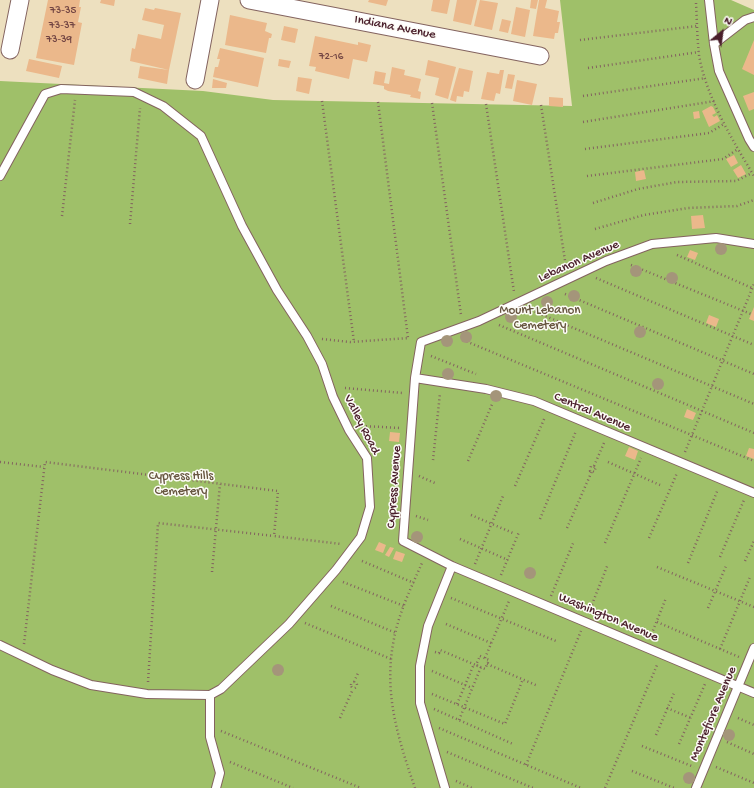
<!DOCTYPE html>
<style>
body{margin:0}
#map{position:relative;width:754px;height:788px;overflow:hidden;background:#ede0bf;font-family:"Gochi Hand",sans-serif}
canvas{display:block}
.north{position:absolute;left:702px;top:12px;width:40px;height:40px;-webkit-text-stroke:3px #fdfcf7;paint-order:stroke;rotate:29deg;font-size:11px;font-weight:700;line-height:16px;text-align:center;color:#4a1f2b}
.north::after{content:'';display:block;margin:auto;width:14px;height:18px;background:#4a1f2b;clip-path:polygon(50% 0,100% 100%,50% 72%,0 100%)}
</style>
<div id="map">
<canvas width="754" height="788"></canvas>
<div class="north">N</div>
</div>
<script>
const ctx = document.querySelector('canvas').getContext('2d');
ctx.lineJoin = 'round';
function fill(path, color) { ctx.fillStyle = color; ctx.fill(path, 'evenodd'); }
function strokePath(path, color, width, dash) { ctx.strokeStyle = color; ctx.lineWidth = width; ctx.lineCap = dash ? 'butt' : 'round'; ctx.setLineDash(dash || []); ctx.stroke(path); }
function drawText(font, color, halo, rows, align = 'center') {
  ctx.font = font + ' "Gochi Hand",sans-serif'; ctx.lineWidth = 3; ctx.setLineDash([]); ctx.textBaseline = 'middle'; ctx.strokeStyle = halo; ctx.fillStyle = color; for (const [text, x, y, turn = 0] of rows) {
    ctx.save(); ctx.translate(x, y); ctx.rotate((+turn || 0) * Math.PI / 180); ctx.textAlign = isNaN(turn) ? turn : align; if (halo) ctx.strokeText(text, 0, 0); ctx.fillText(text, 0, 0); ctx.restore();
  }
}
const green = new Path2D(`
 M560,0H731L754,10V788H0V81L203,91L273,100L572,106Z`);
const building = new Path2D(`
 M48,0H80L79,7H81L78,22L82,23L74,65L36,58Z
 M101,0H115L114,6L100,3Z
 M369,0H388L386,6L368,2Z
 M433,0H450L447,14L431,11Z
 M457,0H477L471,25L453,21Z
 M480,0L498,3L492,30L474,26Z
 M531,0H538L536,9L530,8Z
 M539,0H547L545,8L559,11L557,22H560L558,33H555L554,39L533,36Z
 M516,7L530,10L525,37L511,34Z
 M145,8L154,10L155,8L181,13L169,70L130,61L132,48L135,49L138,34L161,39L164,25L173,27L142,20Z
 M230,15L267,23L265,31L272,34L271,38H269L266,53L225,45Z
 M502,19L511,21L508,33L499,31Z
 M284,26L298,29L295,43L281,40Z
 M315,36L358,45V42L371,45L367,62L353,59L349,79L315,71L316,67L309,66Z
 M754,40V75L742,69Z
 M220,48L264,58L258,87L213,77L215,67H218L220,59H217Z
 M29,59L62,66L59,78L26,71Z
 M279,59L291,61L289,68L278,66Z
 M428,60L456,67L448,99L435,95L439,78L425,75Z
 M140,66L169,70L167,84L138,78Z
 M392,67L405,70L404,75L421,79L418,91L421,92L420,99L410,97L411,95L388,91L384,89V86L373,84L375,71L386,73L384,83L389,84Z
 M459,68L473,71L469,92L464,91L463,97L457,96L456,102L450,100Z
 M500,70H504L500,94L496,93L494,101L481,99L487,72L499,74Z
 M508,74L515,75L512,89L505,88Z
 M298,77L312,79L309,94L296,91Z
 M213,79L227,83L226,88H212Z
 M517,80L537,84L532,105L513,101Z
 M754,92V109L749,111L743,96Z
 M549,97L563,98V107L549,106Z
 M711,106L713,107L716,113L712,115L714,117L717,115L720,121L709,127L702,111Z
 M699,111L700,118L694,119L693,112Z
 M734,155L738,163L731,167L726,159Z
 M741,165L746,174L738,178L733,170Z
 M644,170L646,179L636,181L635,172Z
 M703,215L705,228L692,229L691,216Z
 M690,250L698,253L695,260L687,257Z
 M754,307V321L749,319Z
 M709,315L719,319L716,327L706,323Z
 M687,409L696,413L693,420L684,417Z
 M390,432L400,433L399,442L389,441Z
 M629,447L638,451L635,460L625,456Z
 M749,448L754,449V459L746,456Z
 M379,542L386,545L383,553L375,550Z
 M390,547L394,548L389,557L385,555Z
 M396,551L405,554L402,562L393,559Z`);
const path = new Path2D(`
 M696,3C697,20 697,38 699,55C706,97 733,141 754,176
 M580,40L697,26
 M588,68L699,52
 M583,96L706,78
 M322,101L354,342
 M378,102L408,338
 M432,103L461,315
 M486,104L514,292
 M541,105L566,267
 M583,122L715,101
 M585,149L709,133L724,124
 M587,176L723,159L738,149
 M593,203L638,189L677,182L736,181L752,173
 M62,216L75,100
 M130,224L140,108
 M595,229L644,215L688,208L737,206L754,200
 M677,255L752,288
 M631,265L751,314
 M596,278L754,345
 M565,294L754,374
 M531,310L754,404
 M499,325L754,433
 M322,339L350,342L409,338
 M463,340L754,461
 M431,356L476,374
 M345,388L403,393
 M362,426L401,428
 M685,452L754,284
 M433,460L440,393
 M468,461L493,402
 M0,462L44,467
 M608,462L660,485
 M594,466L604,443
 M419,476L437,484
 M515,486L545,417
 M471,515L513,533
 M416,516L428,520
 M540,519L576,431
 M567,528L592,471H590L591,466L596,467L594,472L592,471
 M649,538L677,473
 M460,539L508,560
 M605,543L641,458
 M720,557L744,500
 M362,561L414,583
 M745,561L754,541
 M688,563L718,489
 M475,564L503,496
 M657,567L754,607
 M212,572L220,484
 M501,575L519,532
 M343,582L404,606
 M551,596L574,541
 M451,598L556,641
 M331,606L396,633
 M708,608L726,566
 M589,612L608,564
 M657,622L739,657
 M305,623L391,659
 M446,624L491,643
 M650,638L666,598
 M24,644L45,462L278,491L274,536L341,544
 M720,649L750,577
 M435,652L439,653L440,650L478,666
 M480,656L489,660L485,669L476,665Z
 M485,658L509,601
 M487,664L538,686
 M432,671L472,688
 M351 685a3 3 0 1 1 6 0a3 3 0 1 1-6 0Z
 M148,682L158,523L274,536
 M354,682L358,673
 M432,694L505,724L523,679
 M457,704L474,664
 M667,708L691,718
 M434,709L513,744
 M340,718L353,689
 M738,718L754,725
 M459,720L481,667
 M439,728L581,788
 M221,731L361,788
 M656,735L674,693
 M727,742L754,754
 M679,744L705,684
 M642,746L694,767
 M447,752L533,788
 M230,762L293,788
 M526,765L581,631
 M716,767L754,783
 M632,771L674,788
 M456,781L472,788
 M415,788C395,730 380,681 399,619C405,600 414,581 422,563
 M605,788L657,665`);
const lane = new Path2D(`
 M709,0L714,44L719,71L749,139L754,147
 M714,44L745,20L754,17
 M0,176L45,94L61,89L134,92L163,106L201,136L242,226L277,290L307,336L322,364L333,397L349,430L367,458L370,507L361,537L336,570L289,624L221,689L210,695V737L220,773L216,788
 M415,378L486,389L534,401L754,493
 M452,566L754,693
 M0,645L52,670L91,685L147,694L210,695
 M445,788L420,703V666L428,626L452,566L403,541L415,378L421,342L479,321L606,261L652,244L716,238L754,244
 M696,788L754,648`);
const street = new Path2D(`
 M249,0L540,56
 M10,50L20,0
 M195,80L210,0`);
const trees = [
 [721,249],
 [636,271],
 [672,278],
 [574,296],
 [547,302],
 [511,317],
 [640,332],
 [466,337],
 [447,341],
 [448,374],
 [658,384],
 [496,396],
 [417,537],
 [530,573],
 [278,670],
 [729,735],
 [689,778]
];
const numberNames = [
 ["73-35",63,11],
 ["73-37",62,26],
 ["73-39",59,40],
 ["72-16",331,57]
];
const streetNames = [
 ["Indiana Avenue",395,28,11],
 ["Lebanon Avenue",579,262,-24],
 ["Central Avenue",592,413,23],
 ["Valley Road",361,425,63],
 ["Cypress Avenue",395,487,-86],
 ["Washington Avenue",608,618,23],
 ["Montefiore Avenue",714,714,-67]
];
const parkNames = [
 ["Mount Lebanon",540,311],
 ["Cemetery",540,326],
 ["Cypress Hills",181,477],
 ["Cemetery",181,492]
];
fill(green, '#9fc069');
fill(building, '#ebb88b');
strokePath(lane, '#83635f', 10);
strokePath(street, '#83635f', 19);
strokePath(path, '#83635f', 2.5, [1, 3]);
strokePath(lane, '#fff', 8);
strokePath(street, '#fff', 17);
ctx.fillStyle = '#a4957a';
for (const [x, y] of trees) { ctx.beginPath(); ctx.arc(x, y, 6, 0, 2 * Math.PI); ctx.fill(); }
drawText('11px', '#724543', null, numberNames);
drawText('13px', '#4a1f2b', '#fdfcf7', streetNames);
drawText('13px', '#685741', '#fdfcf7', parkNames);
</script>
